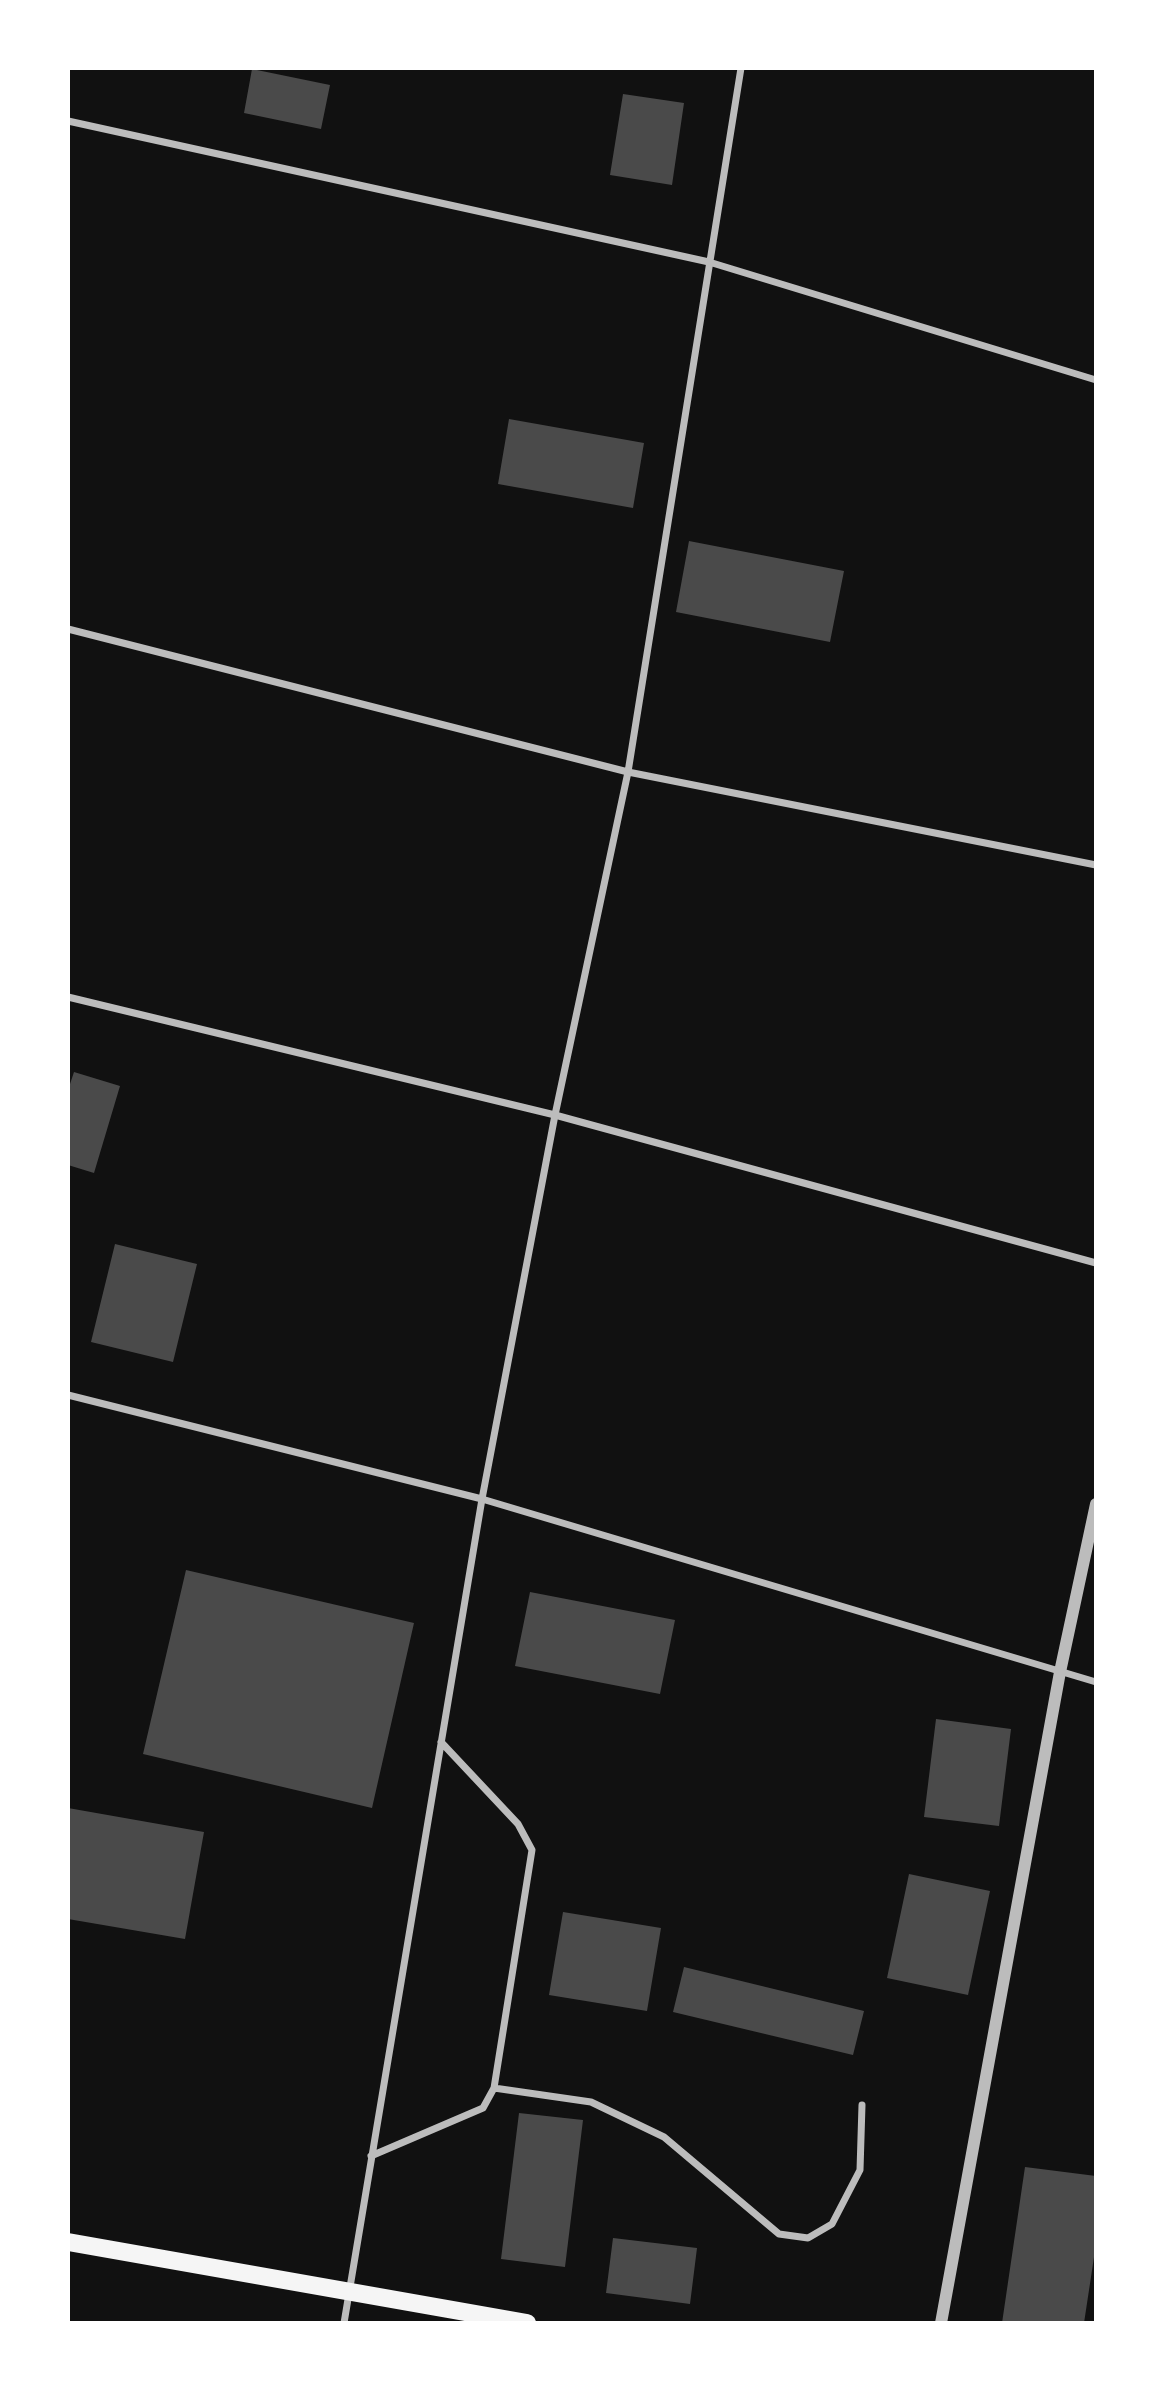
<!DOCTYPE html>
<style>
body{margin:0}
#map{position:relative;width:1164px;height:2391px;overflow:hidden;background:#111;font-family:Inter,sans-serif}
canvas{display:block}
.frame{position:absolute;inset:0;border:70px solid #fff;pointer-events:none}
</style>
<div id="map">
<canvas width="1164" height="2391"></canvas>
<div class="frame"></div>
</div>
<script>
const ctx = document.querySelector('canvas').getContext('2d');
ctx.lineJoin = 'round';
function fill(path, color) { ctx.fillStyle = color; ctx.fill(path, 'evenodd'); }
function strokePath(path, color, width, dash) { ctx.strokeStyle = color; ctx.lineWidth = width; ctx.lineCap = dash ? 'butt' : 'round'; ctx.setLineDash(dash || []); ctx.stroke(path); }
const building = new Path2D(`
 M252,69L330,85L321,129L244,113Z
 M623,94L684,103L672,185L610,175Z
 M509,419L644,443L633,508L498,484Z
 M689,541L844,571L830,642L676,612Z
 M74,1072L120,1086L94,1173L68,1165V1090Z
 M115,1244L197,1264L173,1362L91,1342Z
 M186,1570L414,1623L372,1808L143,1754Z
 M530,1592L675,1620L660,1694L515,1666Z
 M936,1719L1011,1729L999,1826L924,1817Z
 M68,1808L204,1832L185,1939L68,1919Z
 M909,1874L990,1891L968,1995L887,1978Z
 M563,1912L661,1928L647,2011L549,1995Z
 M684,1967L864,2011L853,2055L673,2012Z
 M519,2113L583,2120L565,2267L501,2259Z
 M1025,2167L1096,2176V2244L1084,2323H1002Z
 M613,2238L697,2248L690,2304L606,2293Z`);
const minor = new Path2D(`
 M68,121L709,262L1096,380
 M68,629L628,772L1096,865
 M68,997L555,1115L1096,1263
 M68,1395L482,1499L1096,1682
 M494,2088L591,2102L664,2137L779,2234L808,2238L832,2224L860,2170L862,2105
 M371,2156L483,2108L494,2088L532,1850L518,1824L441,1742
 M344,2323L482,1499L555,1115L628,772L741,68`);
const tertiary = new Path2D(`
 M941,2323L1060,1672L1096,1504`);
const primary = new Path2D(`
 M68,2242L527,2323`);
fill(building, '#4a4a4a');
strokePath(minor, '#bcbcbc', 7);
strokePath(tertiary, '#bcbcbc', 12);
strokePath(primary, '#f5f5f5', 18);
</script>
